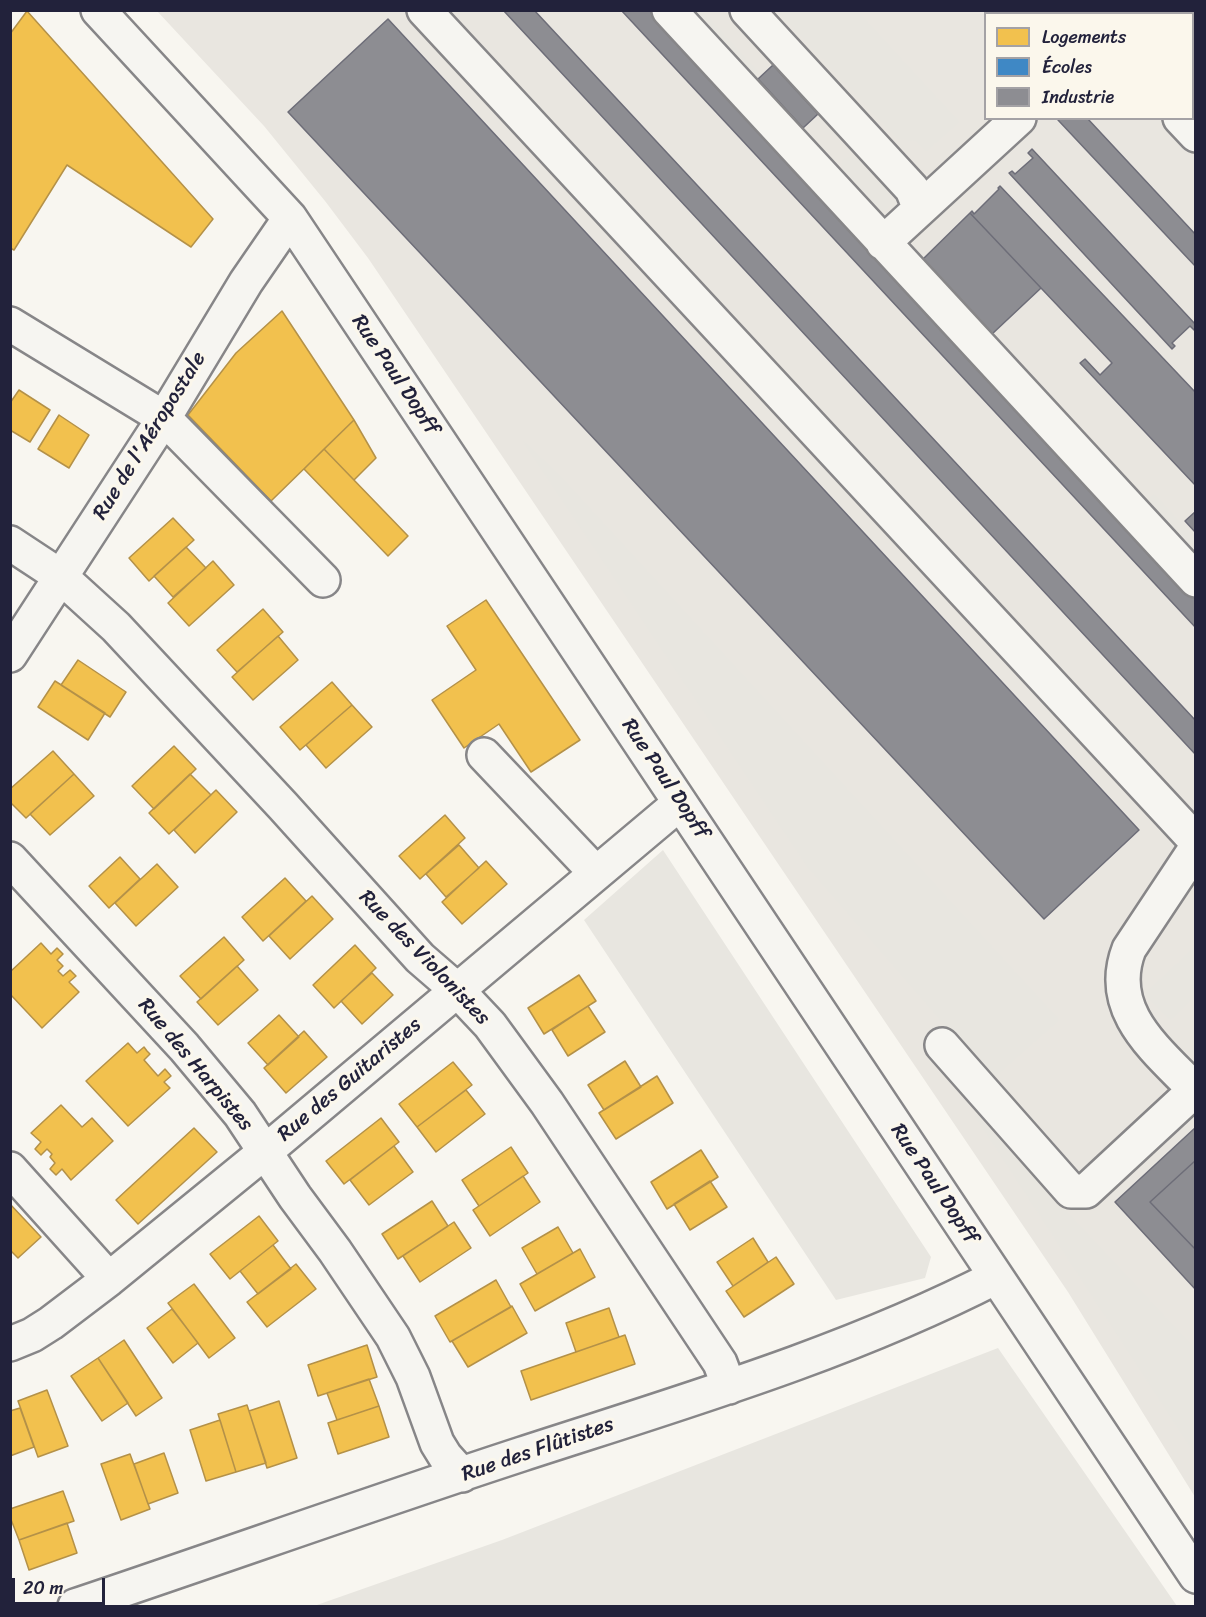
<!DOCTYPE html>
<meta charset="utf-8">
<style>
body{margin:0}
#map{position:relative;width:1206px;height:1617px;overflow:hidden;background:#f8f6f0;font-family:Sriracha,sans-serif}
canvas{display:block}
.frame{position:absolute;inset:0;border:12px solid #22223b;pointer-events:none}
.legend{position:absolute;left:984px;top:12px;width:210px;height:108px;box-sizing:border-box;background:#fbf7ec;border:2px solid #a4a2a5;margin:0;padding:8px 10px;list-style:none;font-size:18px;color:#22223b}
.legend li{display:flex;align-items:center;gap:12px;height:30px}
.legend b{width:30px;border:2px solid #a4a2a5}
.scale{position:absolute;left:12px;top:1578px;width:93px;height:27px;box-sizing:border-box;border:3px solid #22223b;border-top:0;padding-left:8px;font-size:18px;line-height:21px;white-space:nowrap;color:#22223b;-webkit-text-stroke:4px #fbf7ec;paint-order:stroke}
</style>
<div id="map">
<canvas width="1206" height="1617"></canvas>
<div class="frame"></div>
<ul class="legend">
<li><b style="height:16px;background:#f2c14e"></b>Logements</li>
<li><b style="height:16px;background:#3f88c5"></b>Écoles</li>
<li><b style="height:16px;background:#8d8d92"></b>Industrie</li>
</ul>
<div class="scale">20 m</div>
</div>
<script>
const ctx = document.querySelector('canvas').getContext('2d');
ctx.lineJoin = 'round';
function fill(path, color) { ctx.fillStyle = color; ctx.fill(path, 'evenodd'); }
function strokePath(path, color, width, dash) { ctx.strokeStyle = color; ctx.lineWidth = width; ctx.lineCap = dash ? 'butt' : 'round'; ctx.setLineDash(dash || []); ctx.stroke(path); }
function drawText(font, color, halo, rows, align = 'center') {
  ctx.font = font + ' Sriracha,sans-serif'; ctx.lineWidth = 6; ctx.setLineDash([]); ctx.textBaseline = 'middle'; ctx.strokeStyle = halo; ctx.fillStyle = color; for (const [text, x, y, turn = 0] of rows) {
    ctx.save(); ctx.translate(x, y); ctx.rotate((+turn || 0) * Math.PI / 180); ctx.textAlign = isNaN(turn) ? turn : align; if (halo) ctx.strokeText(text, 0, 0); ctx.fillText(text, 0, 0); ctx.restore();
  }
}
const built = new Path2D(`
 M157,11H1195V1497L1068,1292L368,258L325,201L264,126ZM986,14H1192V118H986Z`);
const green = new Path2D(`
 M689,11H702L758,72L752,78Z
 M778,11H857L959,122L926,151L916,141L898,139Z
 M848,157L860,159L890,192L892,203C886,211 881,212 873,208C862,197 836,175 843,159Z
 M522,440L559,475L1059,1020L992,1079L807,866Z
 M1154,494L1195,539V555L1146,502Z
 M663,850L931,1257L925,1278L836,1300L584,920Z
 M1195,947V996L1170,1020L1145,994Z
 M972,1111L1195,1349V1454Z
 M998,1348L1177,1606H314L502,1540Z`);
const homes = new Path2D(`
 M27,11L213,219L191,247L67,165L14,250L10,248V34Z
 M282,311L354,420L271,501L188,415L236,353Z
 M19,390L50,410L30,442L10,430V403Z
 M59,415L89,435L69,468L38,449Z
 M354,420L376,458L354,480L324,449Z
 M324,449L408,536L388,556L304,469Z
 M173,518L194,540L149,581L129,558Z
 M186,547L206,568L173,597L154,576Z
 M213,561L234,585L189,626L168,603Z
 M486,600L580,740L531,772L499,724L464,748L432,700L476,670L447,626Z
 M263,609L283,632L237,672L217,650Z
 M278,636L298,660L253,700L232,677Z
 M78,660L126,692L110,717L61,685Z
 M55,681L105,713L88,740L38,707Z
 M332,682L352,705L300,750L280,727Z
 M352,705L372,727L326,768L306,745Z
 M174,746L196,769L154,809L132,786Z
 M53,751L74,774L26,818L10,802V789Z
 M74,774L94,796L50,835L30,814Z
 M190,774L211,795L169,834L149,813Z
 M216,790L237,812L195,853L174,830Z
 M445,815L465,838L420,879L399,856Z
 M459,845L479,868L446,897L426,874Z
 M120,857L140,879L109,908L89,886Z
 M486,861L507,884L462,924L442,902Z
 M157,864L178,887L136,926L115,903Z
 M285,878L306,901L263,941L242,917Z
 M312,896L333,919L290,959L269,936Z
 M224,937L244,960L201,999L180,976Z
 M41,943L51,954L57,948L63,954L57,960L63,966L58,971L63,976L70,970L76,976L69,982L79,992L42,1028L10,994V972Z
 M355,945L376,968L334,1008L313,985Z
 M237,966L258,990L218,1025L197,1002Z
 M372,973L393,995L362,1024L341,1001Z
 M579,975L596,1001L544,1034L528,1008Z
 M588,1006L605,1032L568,1056L552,1030Z
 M279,1015L299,1037L268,1065L248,1043Z
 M304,1031L327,1057L286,1093L264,1068Z
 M128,1043L137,1053L144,1047L147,1051L150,1054L144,1060L158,1076L165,1069L171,1076L164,1082L170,1088L128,1126L86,1081Z
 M625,1061L641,1087L604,1110L588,1085Z
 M453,1062L472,1085L417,1127L399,1104Z
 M657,1076L673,1103L616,1139L599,1113Z
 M466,1090L485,1114L436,1152L417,1127Z
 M61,1105L82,1127L92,1118L113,1141L71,1180L62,1169L56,1175L50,1169L55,1163L50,1157L52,1154L47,1149L41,1155L35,1149L41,1142L31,1133Z
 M381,1118L399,1142L344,1184L326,1161Z
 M194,1128L217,1152L138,1224L116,1200Z
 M394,1146L413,1172L369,1205L350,1180Z
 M511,1147L528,1173L479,1206L462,1180Z
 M701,1150L718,1177L667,1209L651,1182Z
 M523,1176L540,1202L490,1236L473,1210Z
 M710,1181L727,1207L690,1230L674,1204Z
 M432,1201L448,1226L398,1259L382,1234Z
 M10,1204L41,1237L18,1258L10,1250Z
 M259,1216L278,1241L230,1279L210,1254Z
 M454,1222L471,1248L420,1282L403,1256Z
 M558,1227L573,1253L537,1274L522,1248Z
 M753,1238L768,1262L733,1286L717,1262Z
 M273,1245L291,1269L258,1294L240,1271Z
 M580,1249L595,1277L535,1311L520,1284Z
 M776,1257L794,1284L744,1317L726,1291Z
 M296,1264L316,1289L267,1327L247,1302Z
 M496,1280L511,1307L450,1342L435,1316Z
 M194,1284L235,1338L209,1358L168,1303Z
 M512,1306L527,1333L468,1367L452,1341Z
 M609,1308L619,1337L576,1352L566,1323Z
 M172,1309L198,1343L173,1363L147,1328Z
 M625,1335L635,1364L531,1400L521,1371Z
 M124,1340L162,1398L136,1416L98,1358Z
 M367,1345L377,1377L318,1396L308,1365Z
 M98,1358L128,1403L102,1421L71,1376Z
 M369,1379L379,1406L337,1420L327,1393Z
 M47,1390L68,1446L38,1457L18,1401Z
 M279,1401L297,1458L267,1468L249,1411Z
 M247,1405L266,1463L236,1472L218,1414Z
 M379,1406L389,1437L338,1454L328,1423Z
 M20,1408L34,1447L10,1456V1411Z
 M220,1420L236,1472L206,1481L190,1430Z
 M164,1453L178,1493L148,1504L134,1464Z
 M130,1454L150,1509L121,1520L101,1464Z
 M63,1491L74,1521L19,1540L10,1517V1509Z
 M67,1523L77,1553L29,1570L19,1540Z`);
const schools = new Path2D(`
 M1117,10H1176L1179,14H1120Z
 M1192,28L1196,32V59L1192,62Z`);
const industry = new Path2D(`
 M503,10H534L1196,721V755Z
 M621,10H653L1196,594V628Z
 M388,19L1139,830L1044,919L288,112Z
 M773,65L818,114L803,128L758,79Z
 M1059,118H1087L1196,235V267L1058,120Z
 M1032,149L1196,325L1194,330L1190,326L1172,343L1175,346L1172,349L1009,173L1012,171L1015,174L1033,158L1028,153Z
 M1000,186L1196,393V486L1080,363L1085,359L1100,375L1112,363L970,213L972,211L974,214L999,189L998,188Z
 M970,213L1041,288L991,335L922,260Z
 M1196,511V533L1185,521Z
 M1196,1127V1160L1150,1202L1196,1250V1290L1115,1202Z
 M1196,1160V1250L1150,1202Z`);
const minor = new Path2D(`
 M98,10L290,218L1196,1576
 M424,10L1196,841
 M669,10L1196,580
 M747,10L912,189L920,209
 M1180,118L1196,135
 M883,243L1019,118
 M10,324L164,418L323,580
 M10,543L60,576L116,627L283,806L420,958L457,990L490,1025L547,1103L720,1363L729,1387
 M10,655L164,418L246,282L290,218
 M484,755L596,873
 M10,859L184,1047L240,1114L295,1197L335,1251L393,1337L413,1377L437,1443L445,1456L462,1475
 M942,1045L1071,1191H1086L1196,1089
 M1195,1090C1157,1050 1105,1011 1129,949L1196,848
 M10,1169L109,1279
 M10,1344L32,1335L51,1323L109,1279L266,1151L680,803
 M75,1606C224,1556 372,1503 522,1454C682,1402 846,1354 996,1277`);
const streetNames = [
 ["Rue Paul Dopff",395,375,56],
 ["Rue de l'Aéropostale",150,436,-58],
 ["Rue Paul Dopff",665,779,56],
 ["Rue des Violonistes",424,958,46],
 ["Rue des Harpistes",195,1065,50],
 ["Rue des Guitaristes",350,1080,-40],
 ["Rue Paul Dopff",934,1184,56],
 ["Rue des Flûtistes",538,1450,-19]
];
fill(built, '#e9e6e0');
fill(green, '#e8e6e0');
fill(homes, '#f2c14e');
strokePath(homes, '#b49148', 1.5);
fill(schools, '#3f88c5');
strokePath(schools, '#36699c', 1.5);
fill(industry, '#8d8d92');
strokePath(industry, '#6d6d78', 1.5);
strokePath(minor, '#878688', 38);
strokePath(minor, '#f6f5f1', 33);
drawText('21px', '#22223b', '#fbf7ec', streetNames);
</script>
